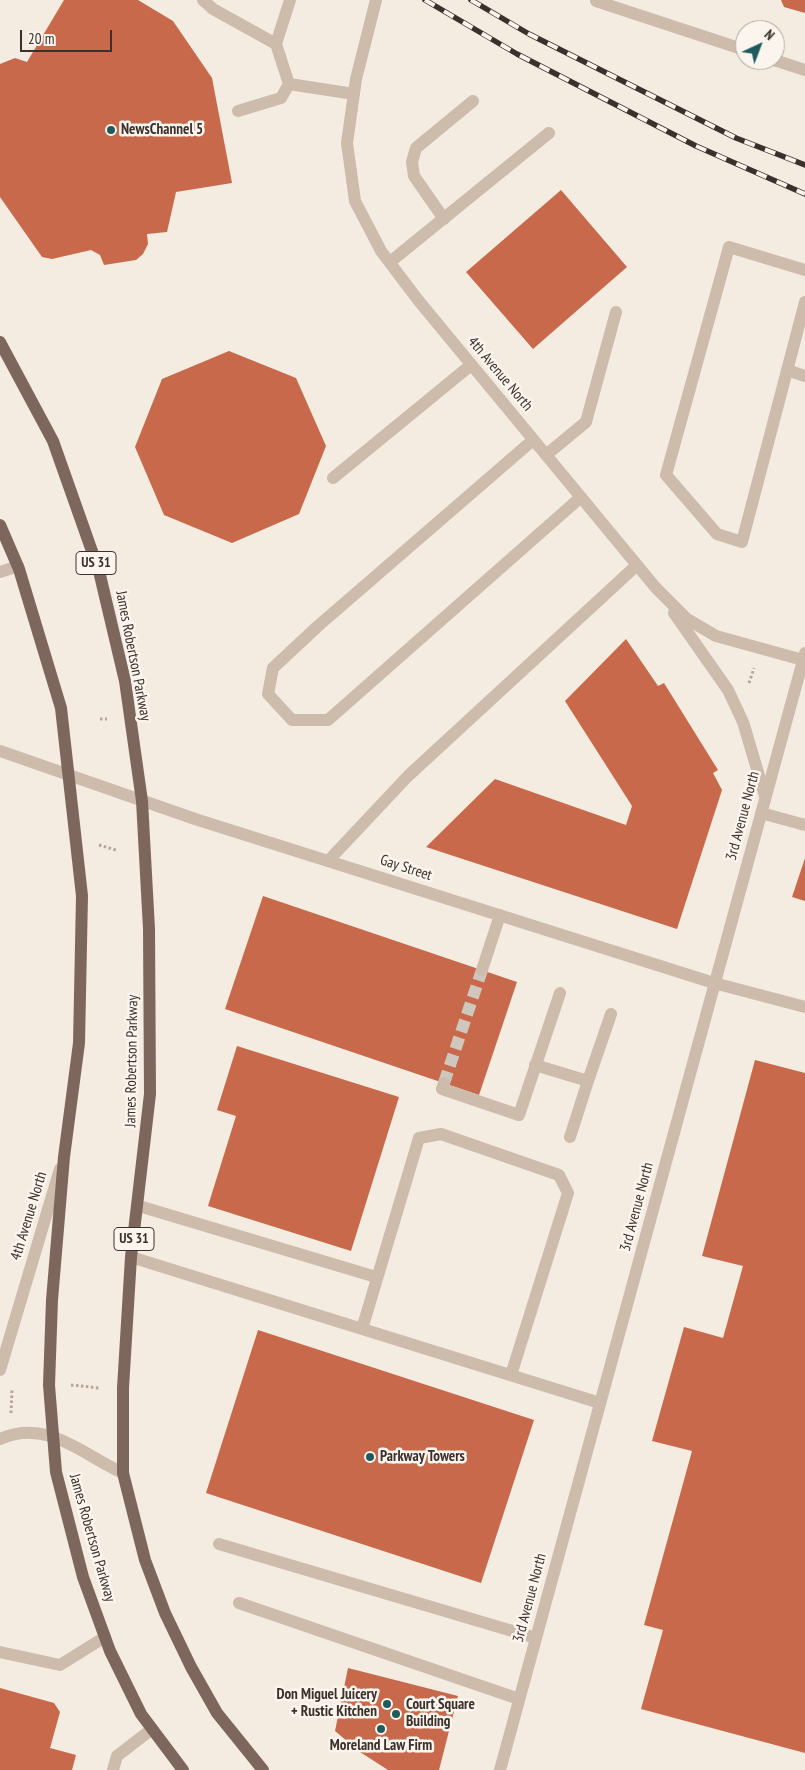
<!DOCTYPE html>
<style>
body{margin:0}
#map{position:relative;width:805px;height:1770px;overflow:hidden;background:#f4ebe1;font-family:"PT Sans Narrow",sans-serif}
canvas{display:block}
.north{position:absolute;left:735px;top:20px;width:50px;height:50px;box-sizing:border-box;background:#fbf5ee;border:1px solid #aea6a0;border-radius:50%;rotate:43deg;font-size:14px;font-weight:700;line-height:20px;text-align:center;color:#3b302b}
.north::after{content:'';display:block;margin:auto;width:18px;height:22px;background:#1f5a5e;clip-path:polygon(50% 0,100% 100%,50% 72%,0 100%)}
.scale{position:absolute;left:20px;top:30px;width:92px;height:22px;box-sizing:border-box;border:2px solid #3b302b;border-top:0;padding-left:6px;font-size:15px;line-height:18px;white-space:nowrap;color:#3b302b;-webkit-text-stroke:4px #fbf5ee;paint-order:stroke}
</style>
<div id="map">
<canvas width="805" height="1770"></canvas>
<div class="north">N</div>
<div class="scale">20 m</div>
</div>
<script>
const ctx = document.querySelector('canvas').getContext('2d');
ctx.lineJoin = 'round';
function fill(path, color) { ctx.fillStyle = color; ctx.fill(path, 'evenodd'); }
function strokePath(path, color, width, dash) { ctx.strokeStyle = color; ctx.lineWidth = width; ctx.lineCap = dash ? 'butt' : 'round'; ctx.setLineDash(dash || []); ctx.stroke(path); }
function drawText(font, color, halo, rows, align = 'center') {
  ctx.font = font + ' "PT Sans Narrow",sans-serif'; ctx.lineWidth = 5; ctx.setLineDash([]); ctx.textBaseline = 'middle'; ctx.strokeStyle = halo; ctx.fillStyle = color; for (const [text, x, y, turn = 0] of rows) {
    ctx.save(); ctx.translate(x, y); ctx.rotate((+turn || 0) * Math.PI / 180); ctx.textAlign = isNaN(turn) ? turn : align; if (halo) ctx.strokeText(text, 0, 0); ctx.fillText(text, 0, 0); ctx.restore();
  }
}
const building = new Path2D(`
 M64,0H138L173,21L212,78L232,183L176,192L167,232L147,234L148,244L143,254L136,260L104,265L100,255L91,250L52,259L42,257L0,197V64L15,58L27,62Z
 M781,0H805V13L784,7Z
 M561,190L627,267L533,349L466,272Z
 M229,351L296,378L326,446L299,514L232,543L164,515L135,447L162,379Z
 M626,639L658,686L664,683L718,770L713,773L722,790L677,929L426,847L495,779L626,825L632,806L565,701Z
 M805,858V901L792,897Z
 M263,896L517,982L479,1095L225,1009Z
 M237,1046L399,1097L351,1251L208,1206L236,1116L217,1110Z
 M755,1060L805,1073V1753L641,1709L663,1630L644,1625L692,1451L652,1441L684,1327L723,1338L743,1266L702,1256Z
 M258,1330L534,1420L481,1583L206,1493Z
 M348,1668L458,1696L439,1770H388L360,1752L335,1731Z
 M0,1688L54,1703L60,1712L50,1748L76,1755L72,1770H0Z`);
const minorTunnel = new Path2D(`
 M444,1083L482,970`);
const path = new Path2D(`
 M749,683L754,668
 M100,719H107
 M99,845L116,850
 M71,1385L99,1388
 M11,1413L12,1389`);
const minor = new Path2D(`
 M203,0L213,9L276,44
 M290,0L276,44L289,84L354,94
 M376,0L356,79L347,143L355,201L381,251L418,300L656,588L687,619L716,636L803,660
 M596,1L745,50
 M774,60L805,70
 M238,111L281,98L289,84
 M444,219L414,176L412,162L416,148L473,101
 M390,262L549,133
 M805,270L729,247L666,475L717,534L742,542L805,302
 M787,370L805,376
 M533,440L318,626L273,668L268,694L292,720H328L581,497
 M546,455L586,422L616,312
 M333,478L471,365
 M0,572L18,566
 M674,613L728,690L743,722L765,796
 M0,751L195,819L714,983L805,1007
 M761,813L805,825
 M329,860L408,776L637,565
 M482,970L500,915
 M535,1065L588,1081L570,1137
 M588,1081L611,1014
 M444,1083L442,1089L519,1115L560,993
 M139,1206L376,1277
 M131,1257L600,1403
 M362,1329L419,1138L441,1134L559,1175L568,1193L511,1375
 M0,1370L60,1169
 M0,1439C47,1418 83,1455 123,1473
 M219,1544L536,1638
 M239,1603L519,1699
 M0,1652L60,1665L105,1637
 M113,1770L117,1756L152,1729
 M500,1770L805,653`);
const major = new Path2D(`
 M0,342L53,441L99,571L125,681L142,801L149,929L150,1094L131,1257L123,1388V1473L145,1560L165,1613L191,1667L217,1713L263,1770
 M0,525L19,569L61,708L82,896L79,1043L64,1157L52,1300L49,1385L56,1472L83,1577L110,1651L141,1714L183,1770`);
const rail = new Path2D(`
 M425,0L517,54L696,146L805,194
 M471,0L529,34L736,138L805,165`);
const markers = [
 [111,130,5,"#1f5a5e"],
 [370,1457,5,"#1f5a5e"],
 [387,1704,5,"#1f5a5e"],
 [396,1714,5,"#1f5a5e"],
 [381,1729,5,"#1f5a5e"]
];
const shields = [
 [96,563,40],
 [134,1239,40]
];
const shieldNames = [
 ["US 31",96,563],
 ["US 31",134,1239]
];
const poiNames = [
 ["NewsChannel 5",121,130],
 ["Parkway Towers",380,1457],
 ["Don Miguel Juicery",377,1695,"right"],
 ["+ Rustic Kitchen",377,1712,"right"],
 ["Court Square",406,1705],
 ["Building",406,1722],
 ["Moreland Law Firm",381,1746,"center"]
];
const streetNames = [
 ["4th Avenue North",500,374,50],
 ["James Robertson Parkway",133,656,79],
 ["3rd Avenue North",743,816,-75],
 ["Gay Street",406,868,18],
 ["James Robertson Parkway",132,1061,-89],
 ["3rd Avenue North",637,1207,-75],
 ["4th Avenue North",29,1216,-73],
 ["James Robertson Parkway",92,1538,74],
 ["3rd Avenue North",530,1598,-75]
];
fill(building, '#c8694b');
strokePath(minorTunnel, '#cfc6bd', 12, [12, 6]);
strokePath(path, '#b9a596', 3, [2.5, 2.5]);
strokePath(minor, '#cdbbac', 12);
strokePath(major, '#7d675c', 12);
strokePath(rail, '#3b302b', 5.5);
strokePath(rail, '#fbf5ee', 4, [11]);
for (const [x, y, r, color] of markers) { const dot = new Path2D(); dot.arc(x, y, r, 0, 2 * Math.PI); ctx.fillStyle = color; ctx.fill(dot); strokePath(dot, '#fbf5ee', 2); }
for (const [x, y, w] of shields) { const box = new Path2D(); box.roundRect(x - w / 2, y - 11.5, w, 23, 4); ctx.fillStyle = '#fbf5ee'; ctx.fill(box); strokePath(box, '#3b302b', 1); }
drawText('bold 14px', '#3b302b', null, shieldNames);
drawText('bold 15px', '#3b302b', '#fbf5ee', poiNames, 'left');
drawText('15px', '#3b302b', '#fbf5ee', streetNames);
</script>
